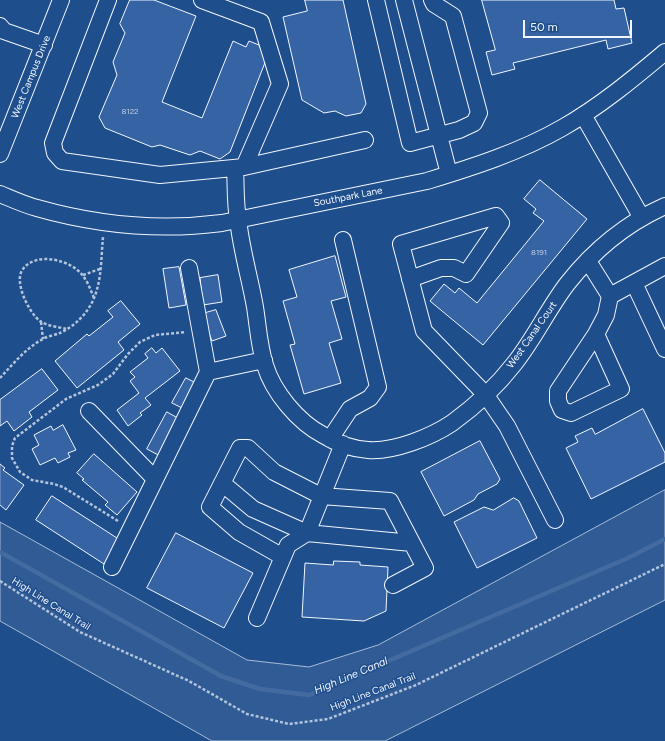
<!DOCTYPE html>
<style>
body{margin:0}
#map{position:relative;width:665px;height:741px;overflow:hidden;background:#1f4e8c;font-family:Figtree,sans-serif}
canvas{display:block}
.scale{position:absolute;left:523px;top:20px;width:109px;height:18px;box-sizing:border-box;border:2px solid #f2f6ff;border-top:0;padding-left:5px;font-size:12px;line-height:14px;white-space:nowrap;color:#f2f6ff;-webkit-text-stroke:3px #1f4e8c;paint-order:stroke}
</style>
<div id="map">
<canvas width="665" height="741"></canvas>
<div class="scale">50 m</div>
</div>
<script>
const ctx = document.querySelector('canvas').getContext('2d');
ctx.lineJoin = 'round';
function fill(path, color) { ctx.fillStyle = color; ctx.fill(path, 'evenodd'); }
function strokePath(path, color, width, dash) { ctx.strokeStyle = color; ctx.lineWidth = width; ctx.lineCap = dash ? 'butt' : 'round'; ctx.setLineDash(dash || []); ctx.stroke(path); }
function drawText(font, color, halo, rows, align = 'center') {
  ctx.font = font + ' Figtree,sans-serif'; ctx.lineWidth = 3; ctx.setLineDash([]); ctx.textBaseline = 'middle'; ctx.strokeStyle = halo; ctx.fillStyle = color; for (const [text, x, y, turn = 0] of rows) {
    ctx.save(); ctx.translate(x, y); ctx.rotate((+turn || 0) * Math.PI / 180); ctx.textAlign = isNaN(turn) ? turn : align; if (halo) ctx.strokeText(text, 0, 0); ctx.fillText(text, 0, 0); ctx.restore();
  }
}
const green = new Path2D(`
 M665,490V600L385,741H212L0,621V522L247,660L309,667L378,645Z`);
const stream = new Path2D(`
 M0,552L221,676L260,689L309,695L628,558L665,539`);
const building = new Path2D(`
 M130,0H154L196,16L162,102L202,118L233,41L246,47L249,41L259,45L266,60L230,152L220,159L200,151L190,155L160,145L152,147L105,128L99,117L117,75L113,62L125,33L120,24Z
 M305,0H343L366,104L361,113L346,116L335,111L324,113L302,100L283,17L307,11Z
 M482,0H614L616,9L624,8L632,43L608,49L606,40L513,63L515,69L492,75L486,52L495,50Z
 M540,180L587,219L483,345L430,301L444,284L455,293L459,288L477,303L544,221L533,213L536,209L524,199Z
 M335,256L346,297L331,301L342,339L329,343L341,383L304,394L290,345L295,344L283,301L297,297L289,270Z
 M179,267L186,305L169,308L163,269Z
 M218,275L222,302L203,305L200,278Z
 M121,301L140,324L118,342L124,350L77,388L55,361L87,334L89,336L113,317L108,311Z
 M216,310L226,336L212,341L202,314Z
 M152,348L156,353L162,348L180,371L145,398L151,405L140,413L142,415L128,426L117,410L139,393L130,381L135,377L130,372L148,358L145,354Z
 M42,369L58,390L29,412L32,417L14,431L7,421L0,426V400Z
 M186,378L200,385L186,410L172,403Z
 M643,409L665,453V462L591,499L566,448L578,442L575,436L592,428L595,434Z
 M167,412L183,421L162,457L147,449Z
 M63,425L76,450L68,453L70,457L58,463L55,458L40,465L32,449L39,445L34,435L51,426L53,430Z
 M480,441L500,479L497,484L478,494L474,500L444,516L421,472Z
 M94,454L137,492L117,515L105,505L108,502L82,480L84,479L77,473Z
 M0,464L5,468L3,470L24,485L6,510L0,505Z
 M52,496L120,540L104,564L36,520Z
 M514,498L519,501L537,538L477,568L454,522L484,507L493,510Z
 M176,533L253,573L224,628L147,588Z
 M334,561L360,562V565L388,567L386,611L364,621L302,617L305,563L333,565Z`);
const path = new Path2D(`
 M83,275L100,269
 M41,322L43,339
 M66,329C59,327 46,326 40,321C29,313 13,281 23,269C36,251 72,260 83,276C88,282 91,291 94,298
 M0,378C13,364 26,348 43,339C48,336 55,335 60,333C75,326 88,313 94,298C102,279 101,257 103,237
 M118,521L63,487L54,484L32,480L20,472L12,458V446L15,438L66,399L98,385L113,374L128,354L140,342L155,335L186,332
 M0,581L80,632L189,681L247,714L289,724L328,719L416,685L665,564`);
const minor = new Path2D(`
 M108,0L53,143L55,153L62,161L160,175L244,167
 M202,0L261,22L280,84L244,167L365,140
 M376,0L410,143L459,130L474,123L479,113L453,16L434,4L432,0
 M404,0L449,174
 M0,26L4,31L44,45
 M583,115L642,218
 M0,154L61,0
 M235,168C236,185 235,202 238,219C241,249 250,278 255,307C258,326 259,346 265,365C273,392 298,422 323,435C336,443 353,449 368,450C394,452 431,437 452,423C474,407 497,386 514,364C534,339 548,309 567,284C593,251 627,223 665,206
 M0,194C12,199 25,205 37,208C97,225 160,231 222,223L427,181C473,167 520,152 562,128C599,107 633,79 665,52
 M588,261L610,296L606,315L596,334L558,391V401L562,410L571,413L621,389L596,334
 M189,268L208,372L264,360
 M410,279L441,268H454L466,274L501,223L496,216L401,244L424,331L485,394L507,426L555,520
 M634,283L665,349
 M610,296L665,266
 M89,411L155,479
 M330,439L350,409L370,398L378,387L343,240
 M222,483L253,509L307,533L412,543
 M283,557L239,532L210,507L240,448H248L274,472L321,496L390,501L425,568L393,585
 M112,567L208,372
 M257,618L288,545L307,533L343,444`);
const numberNames = [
 ["8122",130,112],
 ["8191",539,253]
];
const streetNames = [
 ["West Campus Drive",31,77,-68],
 ["Southpark Lane",348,197,-11],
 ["West Canal Court",532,335,-55],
 ["High Line Canal Trail",51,604,32],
 ["High Line Canal Trail",373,692,-21]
];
const waterNames = [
 ["High Line Canal",351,676,-23]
];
fill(green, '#305b95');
strokePath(green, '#a8bbd7', 1);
strokePath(stream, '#446ba0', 4.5);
fill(building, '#3563a3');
strokePath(building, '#f2f6ff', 1);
strokePath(minor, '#f2f6ff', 18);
strokePath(path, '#b3c4dc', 2.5, [3, 2]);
strokePath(minor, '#1f4e8c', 16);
drawText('8px', '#c3d1e8', null, numberNames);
drawText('10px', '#f2f6ff', '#1f4e8c', streetNames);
drawText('italic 11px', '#f2f6ff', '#1f4e8c', waterNames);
</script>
